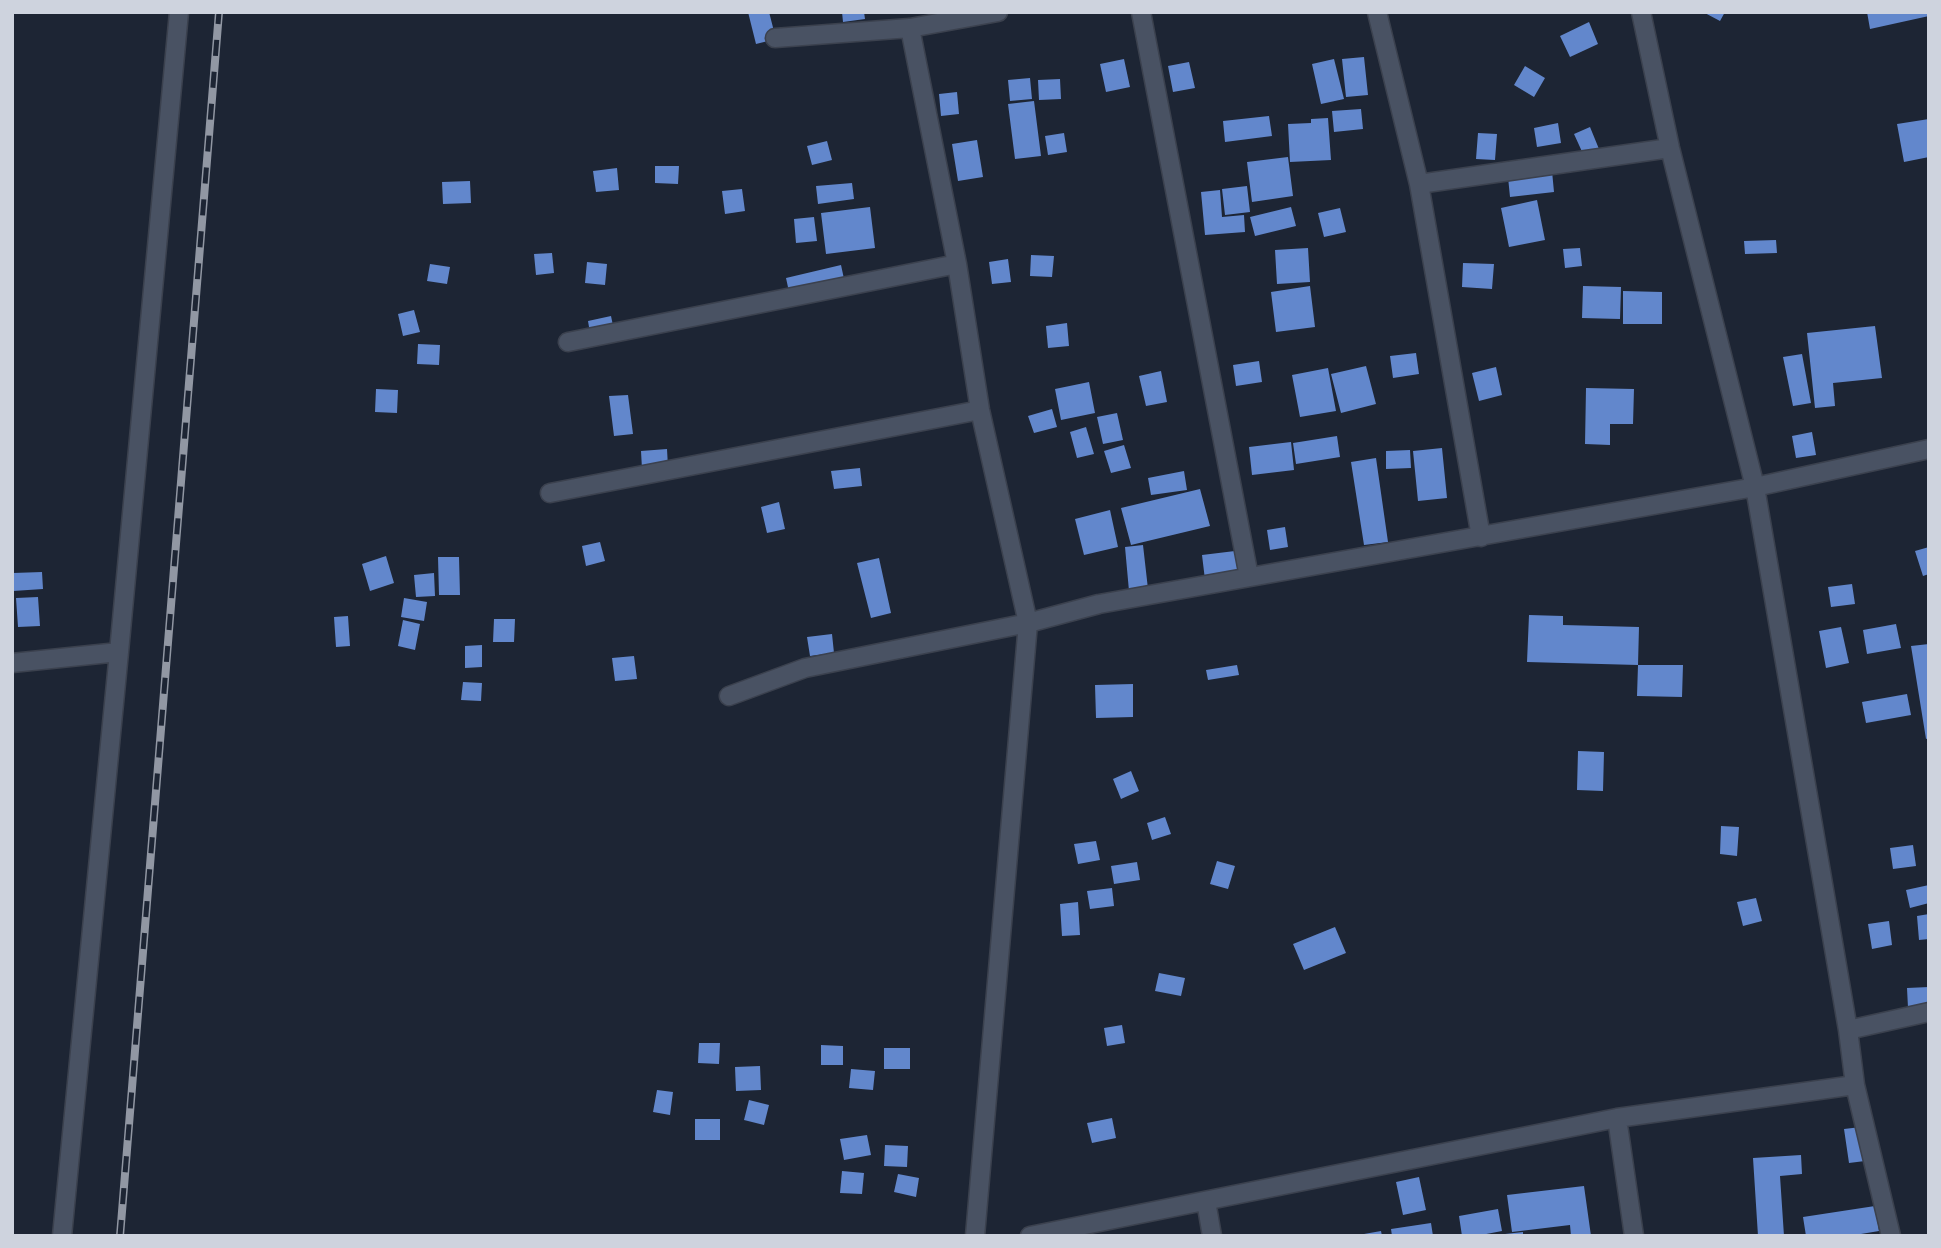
<!DOCTYPE html>
<style>
body{margin:0}
#map{position:relative;width:1941px;height:1248px;overflow:hidden;background:#1d2534;font-family:"Noto Sans",sans-serif}
canvas{display:block}
.frame{position:absolute;inset:0;border:14px solid #ced3de;pointer-events:none}
</style>
<div id="map">
<canvas width="1941" height="1248"></canvas>
<div class="frame"></div>
</div>
<script>
const ctx = document.querySelector('canvas').getContext('2d');
ctx.lineJoin = 'round';
function fill(path, color) { ctx.fillStyle = color; ctx.fill(path, 'evenodd'); }
function strokePath(path, color, width, dash) { ctx.strokeStyle = color; ctx.lineWidth = width; ctx.lineCap = dash ? 'butt' : 'round'; ctx.setLineDash(dash || []); ctx.stroke(path); }
const building = new Path2D(`
 M748,12H769L776,39L756,44Z
 M842,12H864L865,19L843,22Z
 M1703,12H1725L1720,21Z
 M1867,12H1929V16L1870,29Z
 M1589,22L1598,44L1570,57L1560,36Z
 M1364,57L1368,95L1346,97L1342,59Z
 M1124,59L1130,87L1106,92L1100,64Z
 M1334,59L1344,99L1321,104L1312,64Z
 M1189,62L1195,88L1173,92L1168,66Z
 M1525,66L1545,78L1534,97L1514,85Z
 M1030,78L1032,99L1010,101L1008,80Z
 M1060,79L1061,99L1039,100L1038,80Z
 M957,92L959,114L941,116L939,94Z
 M1034,101L1041,156L1015,159L1008,104Z
 M1361,109L1363,129L1334,132L1332,111Z
 M1269,116L1272,136L1225,142L1223,121Z
 M1328,118L1331,160L1290,162L1288,124L1311,123V119Z
 M1929,119V157L1904,162L1897,124Z
 M1558,123L1561,143L1537,147L1534,128Z
 M1590,127L1599,149L1584,156L1574,134Z
 M1064,133L1067,152L1048,155L1045,136Z
 M1478,133L1497,134L1495,160L1476,159Z
 M977,140L983,177L958,181L952,144Z
 M827,141L832,160L812,165L807,146Z
 M1288,157L1293,196L1252,202L1247,162Z
 M655,166H679L678,184L655,183Z
 M617,168L619,190L596,192L593,171Z
 M1552,171L1554,192L1510,197L1508,177Z
 M470,181L471,203L443,204L442,182Z
 M852,183L854,199L818,204L816,186Z
 M1247,186L1250,212L1225,215L1222,189Z
 M742,189L745,211L725,214L722,191Z
 M1220,190L1222,217L1244,215L1245,232L1205,235L1201,192Z
 M1537,200L1545,240L1509,247L1501,208Z
 M870,207L875,248L826,254L821,213Z
 M1291,207L1296,226L1255,236L1250,217Z
 M1340,208L1346,232L1324,237L1318,213Z
 M814,217L817,241L796,243L794,219Z
 M1776,240L1777,253L1745,254L1744,241Z
 M1308,248L1310,282L1277,284L1275,250Z
 M1580,248L1582,266L1565,268L1563,249Z
 M552,253L554,273L536,275L534,254Z
 M1031,255L1054,256L1052,277L1030,276Z
 M1008,259L1011,282L992,284L989,262Z
 M587,262L607,264L605,285L585,283Z
 M1463,263L1494,264L1492,289L1462,287Z
 M430,264L450,267L447,284L427,281Z
 M841,265L846,288L791,301L786,278Z
 M1310,286L1315,327L1276,332L1271,292Z
 M1583,286L1621,287L1620,319L1582,318Z
 M1623,291L1662,292V324H1623Z
 M414,310L420,332L403,336L398,314Z
 M611,316L615,335L591,339L588,321Z
 M1067,323L1069,346L1048,348L1046,326Z
 M1875,326L1882,378L1833,383L1835,406L1815,408L1807,333Z
 M418,344L440,345L439,365L417,364Z
 M1416,353L1419,374L1393,378L1390,356Z
 M1802,354L1811,403L1793,406L1783,357Z
 M1259,361L1262,382L1236,386L1233,365Z
 M1366,366L1376,404L1341,413L1331,374Z
 M1496,367L1502,395L1479,401L1472,373Z
 M1328,368L1336,411L1300,417L1292,375Z
 M1161,371L1167,402L1146,406L1139,376Z
 M1089,382L1095,413L1061,420L1055,389Z
 M1586,388L1634,389L1633,424H1610V445L1585,444Z
 M376,389L398,390L397,413L375,412Z
 M628,395L633,434L614,436L609,396Z
 M1052,409L1057,427L1034,433L1028,416Z
 M1117,413L1123,440L1103,444L1097,417Z
 M1086,427L1094,454L1077,458L1070,432Z
 M1812,432L1816,455L1796,458L1792,436Z
 M1337,436L1340,457L1296,464L1293,443Z
 M1291,442L1294,470L1252,475L1249,447Z
 M1124,445L1131,468L1111,473L1104,451Z
 M1442,448L1447,498L1418,501L1413,451Z
 M667,449L668,467L642,469L641,451Z
 M1410,450L1411,468L1386,469V451Z
 M1376,458L1388,542L1364,545L1351,462Z
 M860,468L862,486L834,489L831,471Z
 M1184,471L1187,490L1151,495L1148,478Z
 M1200,489L1210,526L1131,545L1121,508Z
 M779,502L785,529L767,533L761,507Z
 M1110,510L1118,547L1084,555L1075,519Z
 M1285,527L1288,547L1270,550L1267,530Z
 M600,542L605,561L586,566L582,546Z
 M1143,545L1148,589L1129,591L1125,547Z
 M1929,547V574L1923,576L1915,551Z
 M1235,551L1239,583L1206,588L1202,555Z
 M386,556L394,583L370,591L362,564Z
 M438,557H459L460,595H439Z
 M879,558L891,613L871,618L857,563Z
 M42,572L43,589L13,591V573Z
 M434,573L435,596L416,597L414,575Z
 M1852,584L1855,604L1831,607L1828,587Z
 M38,597L40,626L18,627L16,598Z
 M404,598L427,602L424,621L401,617Z
 M1529,615L1563,616V625L1639,627L1638,665L1527,662Z
 M348,616L350,646L336,647L334,617Z
 M494,619H515L514,642H493Z
 M403,620L420,624L415,650L398,646Z
 M1896,624L1901,648L1867,654L1863,630Z
 M1841,627L1849,663L1826,668L1819,631Z
 M832,634L834,653L810,656L807,637Z
 M1929,644V738L1926,739L1911,646Z
 M482,645V667L465,668V646Z
 M634,656L637,679L615,681L612,658Z
 M1237,665L1239,675L1208,680L1206,670Z
 M1638,665H1683L1682,697L1637,696Z
 M463,682L482,683L481,701L461,700Z
 M1133,684V717L1096,718L1095,685Z
 M1907,694L1911,715L1866,723L1862,702Z
 M1578,751L1604,752L1603,791L1577,790Z
 M1131,771L1139,791L1121,799L1113,779Z
 M1165,817L1171,834L1152,840L1147,823Z
 M1721,826L1739,827L1737,856L1720,854Z
 M1096,841L1100,860L1078,864L1074,844Z
 M1913,845L1916,866L1893,869L1890,848Z
 M1217,861L1235,866L1228,889L1210,884Z
 M1137,862L1140,880L1114,884L1111,866Z
 M1929,885V903L1910,908L1906,890Z
 M1112,888L1114,906L1090,909L1087,891Z
 M1756,898L1762,921L1743,926L1737,902Z
 M1078,902L1080,935L1062,936L1060,904Z
 M1929,914V939L1919,940L1917,916Z
 M1889,921L1892,945L1872,949L1868,924Z
 M1335,927L1346,953L1304,970L1293,944Z
 M1159,973L1185,978L1181,996L1155,991Z
 M1929,987V1008H1908L1907,988Z
 M1122,1025L1125,1043L1107,1046L1104,1028Z
 M699,1043H720L719,1064L698,1063Z
 M821,1045L843,1046V1065H821Z
 M884,1048H910V1069H884Z
 M760,1066L761,1090L736,1091L735,1067Z
 M851,1069L875,1071L873,1090L849,1088Z
 M657,1090L673,1092L670,1115L653,1112Z
 M749,1100L769,1105L764,1125L744,1120Z
 M1112,1118L1116,1138L1092,1143L1087,1123Z
 M695,1119H720V1140H695Z
 M1861,1127L1865,1161L1849,1163L1844,1129Z
 M867,1135L871,1155L844,1160L840,1139Z
 M885,1145L908,1146L907,1167L884,1166Z
 M1801,1155L1802,1174L1780,1176L1784,1236H1758L1753,1158Z
 M842,1171L864,1173L862,1194L840,1193Z
 M898,1174L919,1178L916,1197L894,1192Z
 M1419,1177L1426,1210L1403,1215L1396,1182Z
 M1584,1186L1591,1236H1571L1570,1225L1512,1232L1507,1195Z
 M1875,1206L1879,1231L1849,1236H1806L1803,1217Z
 M1498,1209L1502,1231L1476,1236H1462L1459,1216Z
 M1431,1223L1433,1236H1392L1391,1229Z
 M1381,1231L1382,1236H1364V1234Z
 M1523,1232V1236H1505V1234Z`);
const minor = new Path2D(`
 M1141,12L1249,577
 M1377,12L1419,184L1481,537
 M1641,12L1670,148L1755,487L1848,1030L1855,1085L1891,1236
 M910,28L957,264L980,410L1028,623L975,1236
 M775,38L910,28L998,12
 M1419,184L1670,148
 M568,342L957,264
 M550,493L980,410
 M12,663L119,652
 M729,696L805,668L1028,623L1099,604L1755,487L1929,449
 M1848,1030L1929,1012
 M1617,1118L1634,1236
 M1206,1201L1212,1236
 M62,1236L119,652L179,12
 M1030,1236L1617,1118L1855,1085`);
const rail = new Path2D(`
 M120,1236L219,12`);
fill(building, '#6287cc');
strokePath(minor, '#3b414e', 21);
strokePath(minor, '#495263', 18);
strokePath(rail, '#9197a3', 8);
strokePath(rail, '#1d2534', 5, [16]);
</script>
